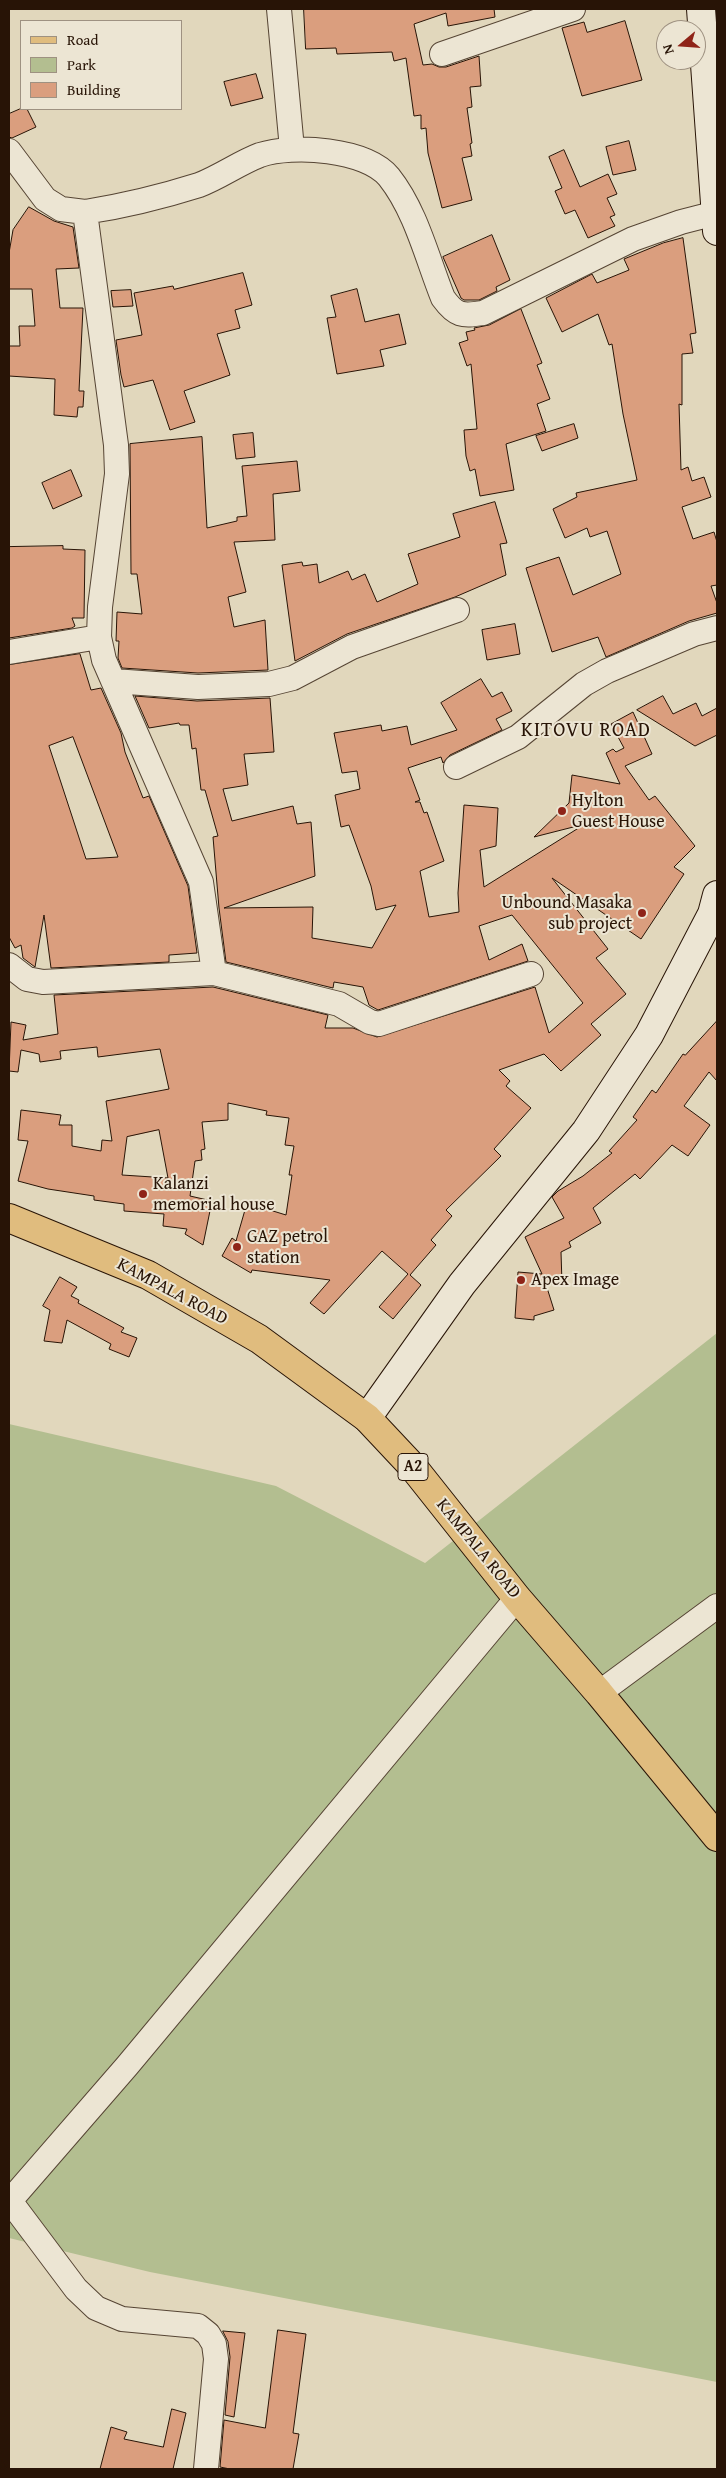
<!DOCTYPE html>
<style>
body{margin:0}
#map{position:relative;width:726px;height:2478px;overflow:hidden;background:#e1d7bc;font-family:"Gentium Book Plus",serif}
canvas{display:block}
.frame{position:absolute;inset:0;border:10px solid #281406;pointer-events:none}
.legend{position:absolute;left:20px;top:20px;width:162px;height:90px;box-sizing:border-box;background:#ece5d3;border:1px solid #9e9181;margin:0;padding:6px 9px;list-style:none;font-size:15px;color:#281406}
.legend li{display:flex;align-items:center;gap:10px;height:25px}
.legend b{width:25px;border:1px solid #9e9181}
.north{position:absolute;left:656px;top:20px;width:50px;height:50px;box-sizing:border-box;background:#ece5d3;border:1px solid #9e9181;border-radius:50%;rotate:252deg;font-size:14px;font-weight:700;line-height:20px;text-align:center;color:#281406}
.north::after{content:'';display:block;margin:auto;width:18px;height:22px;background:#8f2418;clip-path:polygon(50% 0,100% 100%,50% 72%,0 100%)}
</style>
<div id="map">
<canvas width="726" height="2478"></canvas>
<div class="frame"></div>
<ul class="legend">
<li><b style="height:6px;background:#e0bc7e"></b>Road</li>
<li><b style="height:14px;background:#b3be90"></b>Park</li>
<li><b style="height:14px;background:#da9e7e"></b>Building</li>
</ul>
<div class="north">N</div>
</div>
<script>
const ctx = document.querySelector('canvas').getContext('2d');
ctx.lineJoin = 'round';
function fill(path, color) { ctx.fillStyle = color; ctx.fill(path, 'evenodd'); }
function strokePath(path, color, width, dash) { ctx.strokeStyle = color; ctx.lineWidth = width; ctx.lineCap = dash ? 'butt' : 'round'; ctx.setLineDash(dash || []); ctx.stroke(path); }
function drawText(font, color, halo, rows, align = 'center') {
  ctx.font = font + ' "Gentium Book Plus",serif'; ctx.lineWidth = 4; ctx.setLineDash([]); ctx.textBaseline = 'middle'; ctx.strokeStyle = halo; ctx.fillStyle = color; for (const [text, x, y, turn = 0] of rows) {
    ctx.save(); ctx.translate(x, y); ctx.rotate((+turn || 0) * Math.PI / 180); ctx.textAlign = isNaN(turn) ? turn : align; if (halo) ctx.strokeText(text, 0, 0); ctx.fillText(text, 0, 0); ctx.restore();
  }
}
const green = new Path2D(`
 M717,1333V2382L150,2272L9,2238V1424L276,1486L425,1563Z`);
const building = new Path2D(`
 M304,9H494L495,17L448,26L446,13L414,24L423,65L432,64L439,67H446L479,56L481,86L470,87L472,107L467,108L472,143L470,144L472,156L462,158L472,200L442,208L428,153L426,128L421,129V115L414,116L406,58L394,61L392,52L337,54L336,48L306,49Z
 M625,21L642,80L582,96L562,28L584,22L587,32Z
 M256,74L263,98L231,106L224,82Z
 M20,109H27L36,127L12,138L9,137V114Z
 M629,141L636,170L613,175L606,147Z
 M564,150L580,187L608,174L617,194L607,198L615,215L610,217L615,226L588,238L575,210L565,214L555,191L562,188L549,157Z
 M29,207L54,221L73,227L79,268L56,269L60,308H83L79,391H84L83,407H78L77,417L54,415L55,379L9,376V346H20L19,326H35L32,289H9V253L13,230Z
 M492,235L510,280L496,287L497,291L479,300H464L461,298L443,257Z
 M683,238L696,333L690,334L693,353L682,354V405L679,404L681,470L688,467L692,481L704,477L711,497L682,507L693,539L714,532L717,542V585L711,586L717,603V613L689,621L606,657L598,637L552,652L526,568L559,557L573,595L621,574L607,531L590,537L587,528L565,538L553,509L577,497L576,493L637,480L623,414L612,344L609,345L598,314L562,332L546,298L592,274L597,283L629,270L624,259L663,243Z
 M243,273L252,305L235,310L240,328L217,334L230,375L184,391L195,422L170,430L153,380L124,387L121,375L116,340L142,335L134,293L173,286L174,289Z
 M357,289L365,322L399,314L406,344L380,350L384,366L337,374L327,318L336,317L331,296Z
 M131,290L133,306L113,307L111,291Z
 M521,309L542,363L537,365L550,399L537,404L546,431L506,444L514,490L480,496L475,469L470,471L466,456L464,430L477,429L471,364L467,366L459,343L468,340L466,332L475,330L474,328L489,325Z
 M574,424L578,438L542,451L536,436Z
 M253,433L255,457L236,459L233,435Z
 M202,437L207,528L237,521V517L247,516L242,466L297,461L300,491L273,494L275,540L234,542L246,592L228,597L234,627L265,620L268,670L198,673L122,668L118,658L119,641H116L117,612L142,614L137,574H131L130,444Z
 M71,470L82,496L53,509L42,483Z
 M495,502L507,543L500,544L506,575L455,597L347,634L295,661L282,565L302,562L303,566L317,564L319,583L348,571L352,580L365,574L377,602L418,584L408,554L460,537L453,514Z
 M63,546V549L85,550L84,618H72L75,626L72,628L9,638V547Z
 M515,624L520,654L487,660L482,630Z
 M80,654L91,690L101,688L121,733L125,752L143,798L149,796L188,886L197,953L169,955V962L51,968L44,915L35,967L23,958L21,945L15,948L9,937V665ZM73,737L118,857L86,859L49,746Z
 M481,679L492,697L502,692L512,711L496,719L502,730L450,755L443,763L441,757L408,768L420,800L415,802H420L424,813L427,812L444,861L420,871L429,917L459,912L458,893L464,805L498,808L496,846L480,850L484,887L585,824L534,837L569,803L572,775L620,784L606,753L613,749L616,752L624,748L611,724L633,712L652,754L625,766L649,800L655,796L695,846L674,867L684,874L641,939L552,878L608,949L596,958L626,994L591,1024L601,1035L561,1071L544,1054L499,1070L510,1081L506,1086L531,1108L494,1149L501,1156L446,1210L452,1216L431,1240L436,1245L410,1275L421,1285L393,1319L379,1307L408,1274L382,1251L324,1314L310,1303L330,1280L252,1270L251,1273L222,1256L232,1238L236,1241L247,1203L286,1215L292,1175H289L294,1146L285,1145L289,1118L266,1115L267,1111L228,1103V1120L202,1122L205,1149L201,1150L202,1160L195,1161L190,1196L212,1201L203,1245L185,1234L187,1229L163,1226L164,1214L124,1211V1204L94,1200V1196L48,1189L18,1181L28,1141L18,1140L21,1110L61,1115L59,1125H72V1146L101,1151L102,1140L112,1141L106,1101L169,1089L160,1049L98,1057L97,1047L60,1051L61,1059L40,1062L39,1054L21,1050L18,1072L9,1071L11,1022L26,1025L23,1040L58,1034L54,995L213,987L328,1015L325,1028H353L377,1037L535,987L549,1033L583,1003L512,915L479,926L489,960L522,944L528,961L378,1010L369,1005L363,987L334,982L333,988L226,962L219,908L213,837L218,836L205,790H201L196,748L192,749L189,725H180L179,723L149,728L135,696L197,701L270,698L274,752L244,754L248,785L223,789L232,821L293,806L297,824L311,822L315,876L224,908L313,907L312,938L372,948L396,905L376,910L371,886L349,825L341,827L335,795L360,789L357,771L342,773L334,733L381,725L382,731L407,726L411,745L457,730L441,703ZM159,1130L168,1178L122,1175L127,1137Z
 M663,696L673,714L696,703L702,716L717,708V735L695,746L637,710Z
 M717,1021V1081L709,1072L684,1106L710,1125L688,1156L672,1145L640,1179L635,1174L593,1208L601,1223L569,1242L571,1247L561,1252L562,1284H547L543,1275L554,1310L534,1316V1320L515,1318L518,1272L542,1274L525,1237L564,1218L552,1197L558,1191L583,1176L612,1153L609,1151L637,1120L633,1117L652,1090L656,1093L683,1054L685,1055Z
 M60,1277L77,1287L71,1296L79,1300L78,1303L124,1328L121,1332L137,1338L129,1357L109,1349L111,1344L67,1320L62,1343L44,1341L50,1310L43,1306Z
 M278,2330L306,2334L293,2433L299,2434L293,2469H230L220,2467L224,2420L265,2428Z
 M223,2331L245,2333L234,2417L225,2415L230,2357L228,2342Z
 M172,2409L186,2413L173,2469H100L111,2427L127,2432L124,2439L163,2447Z`);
const street = new Path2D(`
 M279,9L292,149
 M442,54L573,9
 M9,151L45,199L61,209L85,212L116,445L117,474L100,607L99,637L104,660L201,882L214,973
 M85,212C124,206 161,197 199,185C220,177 239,163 260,155C293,144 366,149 389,177C416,211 427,258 443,298C456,316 462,316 483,313L633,239L681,222L716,213
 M9,652L99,637
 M113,681L198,687L269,684L293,678L352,647L457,610
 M456,767L518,737L584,684L607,671L694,634L717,628
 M9,965L27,979L43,982L214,973L339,1004L370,1022L379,1024L531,974
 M599,1693L717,1606
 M10,2201L76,2289L96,2308L122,2319L198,2326L208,2334L214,2344L216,2359L206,2469
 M9,2202L127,2066L517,1598`);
const secondary = new Path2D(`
 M701,9L717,231
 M367,1418L462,1284L586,1131L649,1035L712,914L717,895`);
const primary = new Path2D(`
 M9,1218L148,1275L259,1339L367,1418L413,1467L517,1598L599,1693L717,1837`);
const markers = [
 [562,811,5,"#8f2418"],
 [642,913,5,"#8f2418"],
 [143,1194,5,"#8f2418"],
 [237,1247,5,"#8f2418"],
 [521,1280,5,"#8f2418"]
];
const shields = [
 [413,1467,30]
];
const shieldNames = [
 ["A2",413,1467]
];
const poiNames = [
 ["Hylton",572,801],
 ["Guest House",572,822],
 ["Unbound Masaka",632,903,"right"],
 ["sub project",632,924,"right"],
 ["Kalanzi",153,1184],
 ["memorial house",153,1205],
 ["GAZ petrol",247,1237],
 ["station",247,1258],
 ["Apex Image",531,1280]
];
const streetNames = [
 ["KAMPALA ROAD",172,1292,28],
 ["KAMPALA ROAD",478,1549,51]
];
const quarterNames = [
 ["KITOVU ROAD",586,731]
];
fill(green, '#b3be90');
fill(building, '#da9e7e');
strokePath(building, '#281406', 1);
strokePath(street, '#564534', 26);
strokePath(secondary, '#281406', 30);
strokePath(primary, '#281406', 30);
strokePath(street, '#ece5d3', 24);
strokePath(secondary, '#ece5d3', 28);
strokePath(primary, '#e0bc7e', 28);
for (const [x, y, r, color] of markers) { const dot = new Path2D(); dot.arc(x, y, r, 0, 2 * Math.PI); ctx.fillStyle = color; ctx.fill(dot); strokePath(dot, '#ece5d3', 2); }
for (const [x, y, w] of shields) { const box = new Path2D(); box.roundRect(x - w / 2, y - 13.5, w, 27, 4); ctx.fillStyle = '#ece5d3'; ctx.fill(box); strokePath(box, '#281406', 1); }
drawText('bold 16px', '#281406', null, shieldNames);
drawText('18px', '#281406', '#ece5d3', poiNames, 'left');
drawText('18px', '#281406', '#ece5d3', streetNames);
ctx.letterSpacing = '1px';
drawText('20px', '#281406', '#ece5d3', quarterNames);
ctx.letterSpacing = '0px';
</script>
